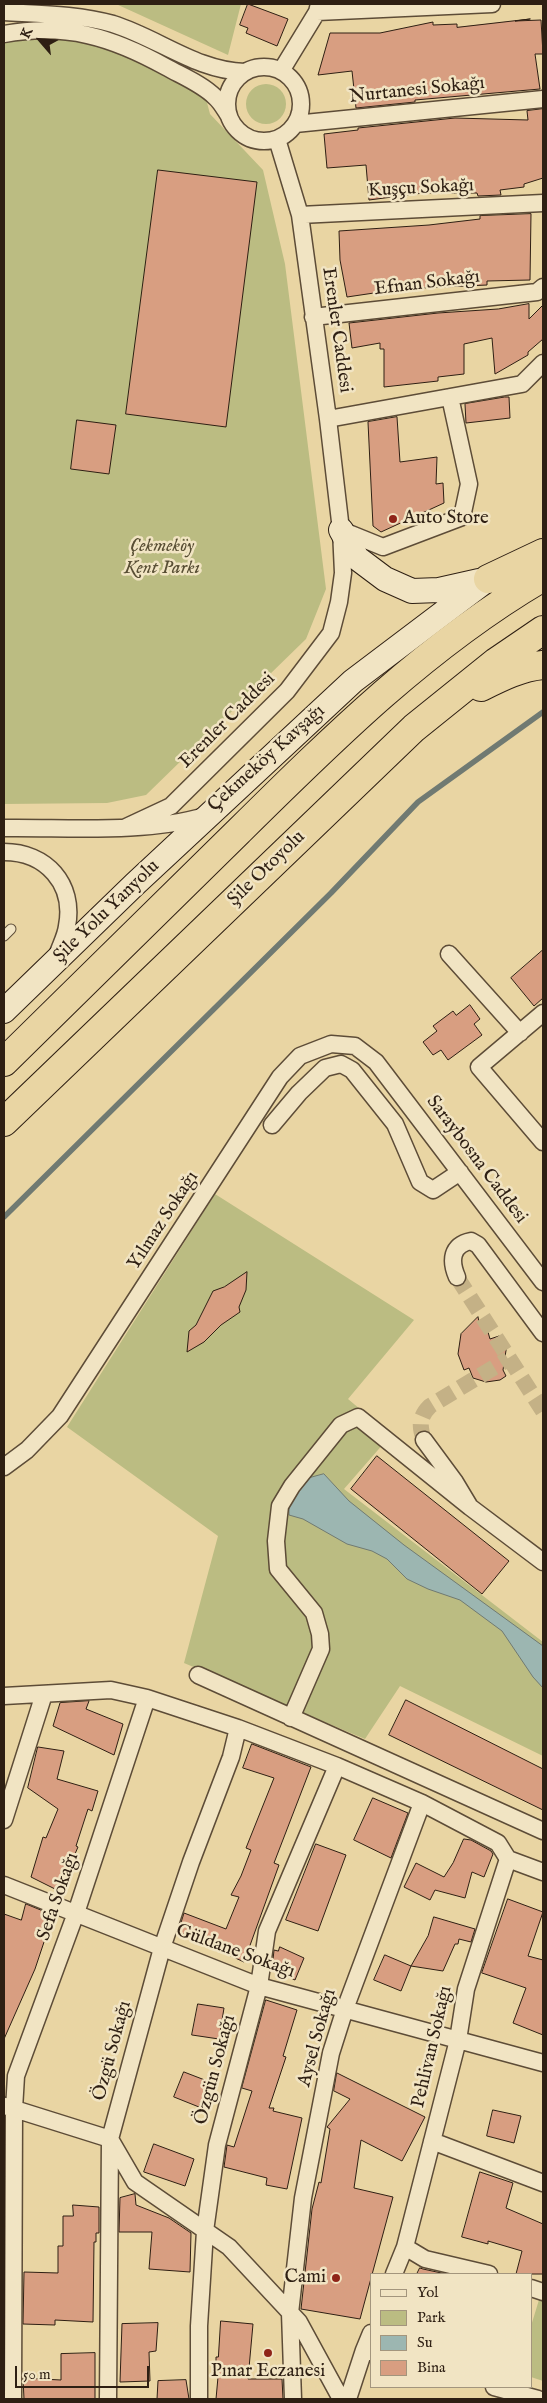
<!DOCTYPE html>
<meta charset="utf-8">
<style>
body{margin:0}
#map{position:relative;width:547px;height:2403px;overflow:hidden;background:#e9d5a3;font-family:"IM FELL English",serif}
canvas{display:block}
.frame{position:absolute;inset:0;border:5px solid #2e1f13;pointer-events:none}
.legend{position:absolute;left:370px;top:2273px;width:162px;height:115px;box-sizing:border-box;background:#f1e4c3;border:1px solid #a3957d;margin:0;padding:6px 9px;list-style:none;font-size:15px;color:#2e1f13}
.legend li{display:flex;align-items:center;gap:10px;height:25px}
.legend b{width:25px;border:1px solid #a3957d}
.north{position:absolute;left:15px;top:15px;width:50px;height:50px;-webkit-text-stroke:4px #f1e4c3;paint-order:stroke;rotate:297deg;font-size:14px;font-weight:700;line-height:20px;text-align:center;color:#2e1f13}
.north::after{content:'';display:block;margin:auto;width:18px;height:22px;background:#2e1f13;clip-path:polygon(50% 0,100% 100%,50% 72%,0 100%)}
.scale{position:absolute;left:15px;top:2366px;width:134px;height:22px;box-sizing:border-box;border:2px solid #2e1f13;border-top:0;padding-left:6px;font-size:15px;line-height:18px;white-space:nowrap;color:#2e1f13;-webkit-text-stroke:4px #f1e4c3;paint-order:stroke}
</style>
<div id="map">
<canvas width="547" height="2403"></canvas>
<div class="frame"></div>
<ul class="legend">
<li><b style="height:6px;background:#f1e4c3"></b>Yol</li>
<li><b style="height:14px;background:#bbbc82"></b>Park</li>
<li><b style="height:14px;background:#9cb6b1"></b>Su</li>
<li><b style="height:14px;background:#d89e81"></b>Bina</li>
</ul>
<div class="north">K</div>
<div class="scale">50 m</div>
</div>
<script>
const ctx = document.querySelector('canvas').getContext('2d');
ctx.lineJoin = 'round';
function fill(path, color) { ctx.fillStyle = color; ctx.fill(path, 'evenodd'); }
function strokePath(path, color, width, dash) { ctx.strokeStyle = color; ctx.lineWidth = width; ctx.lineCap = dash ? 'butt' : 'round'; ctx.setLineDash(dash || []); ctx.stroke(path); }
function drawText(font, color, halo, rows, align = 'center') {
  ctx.font = font + ' "IM FELL English",serif'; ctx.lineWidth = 5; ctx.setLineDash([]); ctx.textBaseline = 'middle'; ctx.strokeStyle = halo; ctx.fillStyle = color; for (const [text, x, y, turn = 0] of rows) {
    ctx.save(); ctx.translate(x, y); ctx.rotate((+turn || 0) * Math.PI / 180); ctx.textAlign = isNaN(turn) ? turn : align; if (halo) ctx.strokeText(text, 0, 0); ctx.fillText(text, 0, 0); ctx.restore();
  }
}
const green = new Path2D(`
 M116,4H241L228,55Z
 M18,38L103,41L205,95L210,114L263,170L285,264L326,589L306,639L146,795L107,803L4,804V40Z
 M246 104a20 20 0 1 1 40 0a20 20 0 1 1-40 0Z
 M215,1194L414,1320L348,1399L391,1435L344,1489L543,1642V1756L400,1686L365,1739L184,1663L218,1536L67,1427Z
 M542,2290H543V2381L531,2377V2326Z`);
const water = new Path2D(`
 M324,1474L349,1501L404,1545L543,1646V1688L533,1677L502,1631L460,1600L428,1589L407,1579L387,1559L372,1551L347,1544L303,1519L289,1515V1501L309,1478Z`);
const stream = new Path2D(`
 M4,1217L331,893L418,802L543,712`);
const building = new Path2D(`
 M248,4L288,19L277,46L246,33L248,28L240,25Z
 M530,19L515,21L541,20L543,54H535L540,89L415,100V102L356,108L352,71L318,75L330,33H380L433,22V25L457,24V27Z
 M543,109V178L524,184V187L500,190L501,195L478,196L477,193H423L369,200L366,165L327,168L324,134L358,130V128L455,118L528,120L527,111Z
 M158,170L257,182L226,427L126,414Z
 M531,214L530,280L487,281V285L401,289L347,297L340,260L339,231L429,225L480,219V216Z
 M529,304V319L543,305V339L528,352V355L495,374L492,338L464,344V374L438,377V381L384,387V349H380V343L352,348L349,323L438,313L498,309Z
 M505,397H509L510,418L466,423L465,404Z
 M397,417L400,462L437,457L436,484L443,483L444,503L381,532L373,526L368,422Z
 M77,420L116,425L109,474L71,469Z
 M543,950V998L534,1006L511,978Z
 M470,1005L480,1019L474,1024L482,1035L448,1060L441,1050L433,1055L423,1042L437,1031L433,1026L453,1011L456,1015Z
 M247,1272L246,1290L239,1307L240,1312L221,1325L204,1342L187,1352L189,1331L196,1325L213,1291L224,1287Z
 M478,1317L480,1326L486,1325L490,1339L499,1336L504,1339L507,1344L503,1370L506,1376L500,1380L486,1382L473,1378L469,1368L464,1370L458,1354L461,1334Z
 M377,1456L509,1561L482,1594L351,1489Z
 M406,1700L543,1769V1810L389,1735Z
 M89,1701L86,1709L123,1724L114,1755L53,1726L60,1703Z
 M252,1744L311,1767L274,1863L279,1865L244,1962L218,1950L219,1948L178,1932L184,1913L226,1929L239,1897L231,1895L241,1876L251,1850L246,1848L274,1778L243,1768Z
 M38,1747L64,1751L57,1779L98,1791L92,1811L88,1809L76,1846L78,1847L59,1891L31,1877L43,1837L46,1838L58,1809L28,1788Z
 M373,1798L408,1813L391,1858L354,1840Z
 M464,1839L471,1840L491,1851L493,1854L484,1877L472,1872L465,1898L435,1890L430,1900L404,1887L416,1863L444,1877L453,1863Z
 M316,1844L346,1855L318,1931L286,1920Z
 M508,1899L543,1912L528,1956L543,1960V2035L513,2023L526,1988L482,1973Z
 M26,1904L53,1915L35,1969L4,2039V1914L21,1920Z
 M434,1917L475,1929L471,1942L459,1939L458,1944H455L443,1971L411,1966L428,1936Z
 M280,1947L304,1958L295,1980L272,1969L274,1950L278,1951Z
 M385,1955L411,1966L401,1991L374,1980Z
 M266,2000L297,2010L283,2056L286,2057L269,2108H274L273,2111L302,2118L287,2189L266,2185L267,2178L224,2167L227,2145L234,2147L252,2091L242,2088Z
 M198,2004L224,2008L219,2039L192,2035Z
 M184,2072L210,2082L199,2107L174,2097Z
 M337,2073L425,2117L402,2161L361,2140L354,2188L393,2197L360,2319L301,2309L312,2209L319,2182L321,2183L330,2129L327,2127L350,2099L334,2091Z
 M493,2110L521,2116L514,2143L487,2136Z
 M154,2144L194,2159L185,2186L144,2172Z
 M480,2172L513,2183L506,2208L543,2224V2274H516L522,2251L488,2241V2244L462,2237Z
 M135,2194L136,2205L169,2218L191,2233L190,2272L149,2269L152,2232H119L120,2198Z
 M73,2205L99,2207V2233H96V2242H94L93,2322L55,2320V2325L23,2324L24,2272L58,2273V2246H63V2216H73Z
 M420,2268L423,2269L446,2274H417Z
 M221,2321L253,2324L248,2379H282L283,2399H216L218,2377H216V2357H218Z
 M158,2323L156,2351L149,2352L150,2381L120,2382L122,2324Z
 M95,2353V2399H24L23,2378L61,2380V2354Z
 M186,2380L189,2399H157L158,2381Z`);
const minorTunnel = new Path2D(`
 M457,1277L543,1411
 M424,1440C419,1426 419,1417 430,1406L508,1359`);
const service = new Path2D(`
 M4,936L11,929`);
const minor = new Path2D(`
 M4,12C40,14 78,14 113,24C158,38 197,71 245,72
 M317,12L492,4
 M4,34C66,23 112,37 166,67C182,76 202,84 215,97C221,102 225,110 229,116
 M227 104a37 37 0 1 1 74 0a37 37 0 1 1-74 0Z
 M281,71L317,12L319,4
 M295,124L543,99
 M300,215L543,203
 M313,317L537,292L543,287
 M328,419L522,384L543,363
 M341,530L383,547L462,517L469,484L450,397
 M126,827L171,806L287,691L331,633L339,602L343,573L341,530L328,419L300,215L277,139
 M4,828C67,827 144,834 205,816
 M4,852C46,852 75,884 67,926C66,936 60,946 57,956
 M449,954L520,1033
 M543,1013L479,1067L543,1142
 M272,1125L299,1093L325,1068L341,1064L352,1070L395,1124L420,1182L433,1190L460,1172
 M457,1277C450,1261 451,1245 471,1241L478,1245L543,1333
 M424,1440L455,1482L470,1507L543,1562
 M4,1467L27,1450L60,1416L280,1077L300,1056L331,1044L355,1046L376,1062L543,1282
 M198,1675L543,1831
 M4,1696L111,1690L147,1698L238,1728L337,1766L422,1803
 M291,1718L321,1649L320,1634L314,1613L278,1569L276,1541L280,1506L292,1486L341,1425L358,1417L470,1507
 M4,1820L44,1694
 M508,1859L543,1872
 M4,1885L259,1986L543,2063
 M5,2106L110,2139L135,2182L229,2247L299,2322L341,2399
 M432,2141L543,2183
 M405,2247L425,2259L489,2274
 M394,2274L405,2247L458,2040L466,1989L508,1859
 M531,2288L543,2292
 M371,2333L364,2350L371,2352
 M494,2387L538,2399
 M13,2399L14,2109L16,2076L76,1913L147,1698
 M108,2399L110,2139L162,1948L191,1862L231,1757L238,1728
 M199,2399V2326L205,2231L217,2145L259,1986L267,1931L337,1766
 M293,2399L290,2313L303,2198L331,2053L345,2009L422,1803L498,1843L508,1859
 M348,2399L364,2350`);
const secondary = new Path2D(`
 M341,530L357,558L385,579L412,591L439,590L479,581
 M4,1011L135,884L353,681L488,579`);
const trunk = new Path2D(`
 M488,579L543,553
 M481,687C501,677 521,667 543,665
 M4,1062C82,985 160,908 239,831C333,738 428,644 543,577
 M4,1122L414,728L496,662L543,630`);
const markers = [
 [393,519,5,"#8f2418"],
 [336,2278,5,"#8f2418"],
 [268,2353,5,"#8f2418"]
];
const streetNames = [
 ["Nurtanesi Sokağı",417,91,-6],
 ["Kuşçu Sokağı",421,189,-3],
 ["Efnan Sokağı",427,284,-7],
 ["Erenler Caddesi",336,330,82],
 ["Erenler Caddesi",228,721,-45],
 ["Çekmeköy Kavşağı",267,759,-42],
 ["Şile Otoyolu",267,869,-44],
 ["Şile Yolu Yanyolu",107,912,-44],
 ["Saraybosna Caddesi",476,1160,53],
 ["Yılmaz Sokağı",164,1221,-57],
 ["Sefa Sokağı",59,1897,-71],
 ["Güldane Sokağı",235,1952,20],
 ["Aysel Sokağı",318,2038,-75],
 ["Pehlivan Sokağı",433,2047,-77],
 ["Özgü Sokağı",113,2051,-75],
 ["Özgün Sokağı",216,2070,-75]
];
const poiNames = [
 ["Auto Store",403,519],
 ["Cami",326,2278,"right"],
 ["Pınar Eczanesi",268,2372,"center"]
];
const parkNames = [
 ["Çekmeköy",162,547],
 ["Kent Parkı",162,569]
];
fill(green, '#bbbc82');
fill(water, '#9cb6b1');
strokePath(water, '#707a72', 1);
strokePath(stream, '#707a72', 5.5);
fill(building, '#d89e81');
strokePath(building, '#2e1f13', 1);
strokePath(minorTunnel, '#c4b186', 16, [16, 8]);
strokePath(service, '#5d4c37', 11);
strokePath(minor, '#5d4c37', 19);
strokePath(secondary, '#2e1f13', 26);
strokePath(trunk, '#2e1f13', 30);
strokePath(service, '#f1e4c3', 9);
strokePath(minor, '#f1e4c3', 16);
strokePath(secondary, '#f1e4c3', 24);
strokePath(trunk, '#e9d5a3', 28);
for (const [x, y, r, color] of markers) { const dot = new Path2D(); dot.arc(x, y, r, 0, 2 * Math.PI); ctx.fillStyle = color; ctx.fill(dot); strokePath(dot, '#f1e4c3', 2); }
drawText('19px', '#2e1f13', '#f1e4c3', streetNames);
drawText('19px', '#2e1f13', '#f1e4c3', poiNames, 'left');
drawText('italic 19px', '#584e34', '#f1e4c3', parkNames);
</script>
